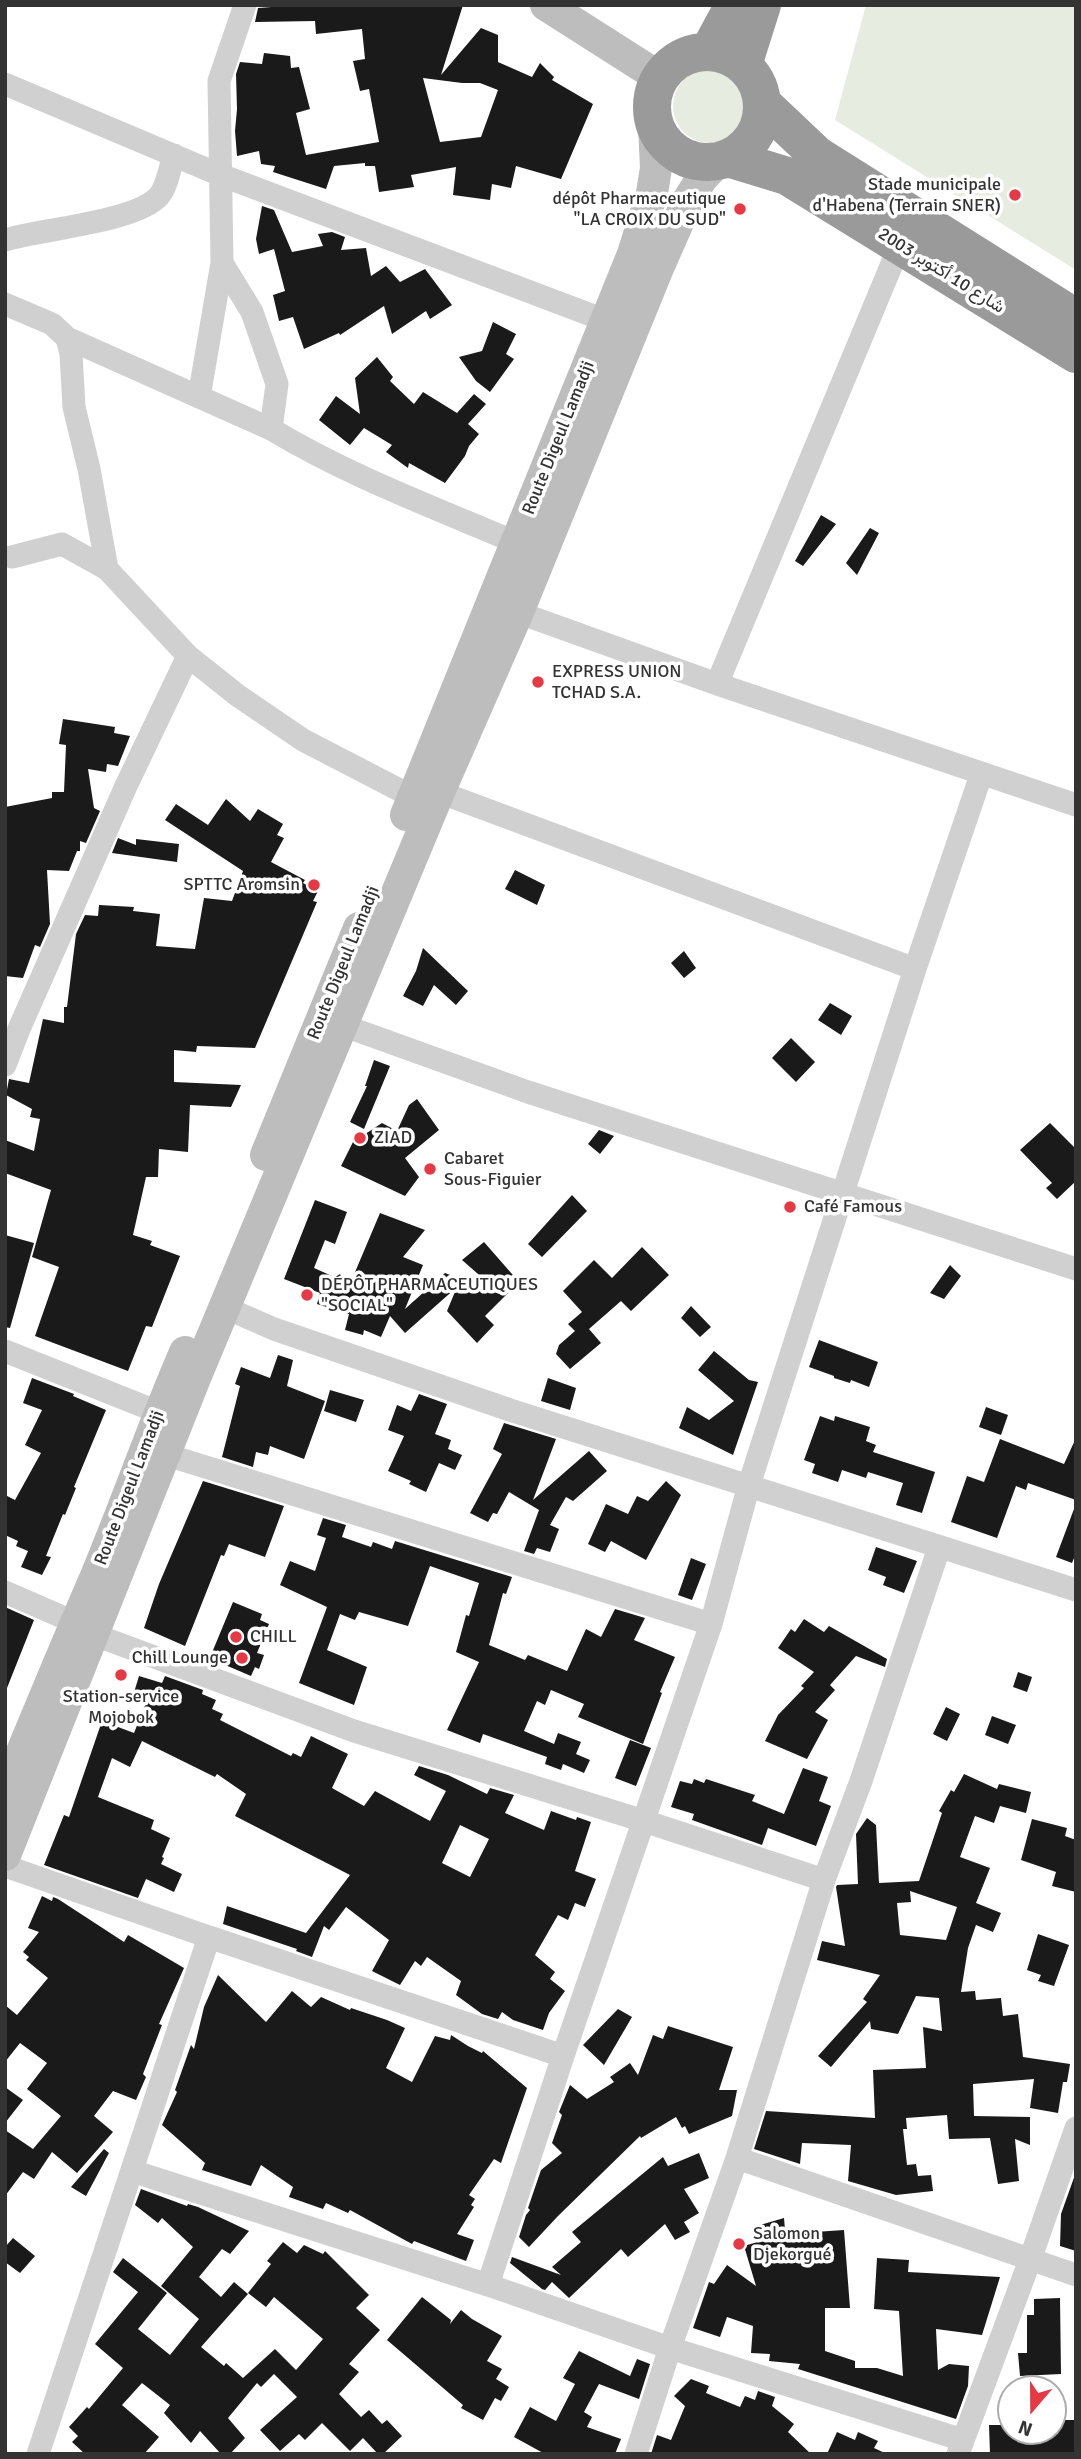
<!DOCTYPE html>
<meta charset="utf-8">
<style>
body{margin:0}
#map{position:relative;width:1081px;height:2459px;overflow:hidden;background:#fff;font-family:Signika,sans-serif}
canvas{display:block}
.frame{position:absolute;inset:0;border:7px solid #333;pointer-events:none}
.north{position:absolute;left:997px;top:2375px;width:70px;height:70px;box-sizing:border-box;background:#fff;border:2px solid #adadad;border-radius:50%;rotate:200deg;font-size:19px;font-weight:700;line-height:28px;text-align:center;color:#333}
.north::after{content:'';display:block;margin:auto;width:24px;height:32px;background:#e63946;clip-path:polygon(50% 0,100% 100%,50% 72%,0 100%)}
</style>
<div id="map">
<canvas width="1081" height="2459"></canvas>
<div class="frame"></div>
<div class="north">N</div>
</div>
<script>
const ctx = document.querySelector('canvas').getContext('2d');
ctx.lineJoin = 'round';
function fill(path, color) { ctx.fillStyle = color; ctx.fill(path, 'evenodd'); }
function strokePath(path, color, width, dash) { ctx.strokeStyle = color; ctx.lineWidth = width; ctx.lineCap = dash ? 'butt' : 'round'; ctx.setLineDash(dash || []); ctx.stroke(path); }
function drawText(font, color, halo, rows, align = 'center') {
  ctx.font = font + ' Signika,Vazirmatn,sans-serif'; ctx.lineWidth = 7; ctx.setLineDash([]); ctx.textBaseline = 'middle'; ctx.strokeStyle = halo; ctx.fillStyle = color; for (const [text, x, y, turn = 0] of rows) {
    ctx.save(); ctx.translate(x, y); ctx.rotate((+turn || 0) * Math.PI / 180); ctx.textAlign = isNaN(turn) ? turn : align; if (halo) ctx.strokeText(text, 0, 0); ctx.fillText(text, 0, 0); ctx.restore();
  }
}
const green = new Path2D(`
 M866,5H1076V270L835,120Z
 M673 106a37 37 0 1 1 74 0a37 37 0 1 1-74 0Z`);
const building = new Path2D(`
 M299,5H463L441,75L481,28L498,35V62L532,77L540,63L554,77L552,80L593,104L561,179L516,166L511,188L492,184L490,200L453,195L456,167L411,175L414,187L379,192L375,166H365V163L334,166L326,189L273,172L275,166L261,164L259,151L237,156L235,131L237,109L236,74L240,62L262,64L264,53L290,56L291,68L299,67L310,109L296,113L306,155L379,142L369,89L360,91L353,61L365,59L362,29L316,34L315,21L255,22L258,8ZM423,78L462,83H480L498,90L481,137L440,142Z
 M262,206L274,210L292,252L323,246L318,234L332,232L345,237L341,250L366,248L371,276L386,266L400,282L425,269L452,305L430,319L426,311L392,334L384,306L340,335L339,333L304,349L293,317L279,321L273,295L285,291L274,249L259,254L256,239Z
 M493,322L516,334L506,354L514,359L490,392L476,381L459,357L482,351Z
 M377,357L393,377L390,381L414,404L423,392L457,413L474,394L486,404L468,424L479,434L469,446L465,456L445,483L409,463L408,468L386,452L392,445L364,428L350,445L319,420L336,396L360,414L355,378Z
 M821,515L836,524L803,566L795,561Z
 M870,528L879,533L857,575L846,563Z
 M63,719L115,727L114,733L130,736L118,766L107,764L106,772L88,769L94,808L100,811L86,843L80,841V851H77L69,871L47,870L50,924L40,947L35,945L23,978L5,976V807L52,798V792H64L66,745L59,744Z
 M226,799L250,821L258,809L283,824L277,835L284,838L271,862L305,880L303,883L318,891L313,901L317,902L255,1048L197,1046L196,1052L174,1050V1082L241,1085L231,1107L190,1105L188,1152L159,1149L158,1177H146L133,1235L152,1241L150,1245L180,1256L152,1327L146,1326L128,1371L35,1336L59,1267L32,1257L51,1190L5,1173V1140L34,1151L40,1119L30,1117L32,1109L6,1095L9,1079L29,1083L43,1019L64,1023V1007H67L76,934L85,915L98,916L99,905L134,907L133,911L160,914L156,946L195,949L204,898L232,901L243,871L165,820L176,804L208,825Z
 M118,838L136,845V839L179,844L177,862L112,853Z
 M515,870L545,885L537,905L505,889Z
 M423,948L468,991L456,1005L434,985L423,1006L403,996L416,971Z
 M684,951L696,968L684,978L671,963Z
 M830,1003L852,1016L841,1035L818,1020Z
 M791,1038L815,1062L796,1082L772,1058Z
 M374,1060L390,1066L364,1129L350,1122L367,1086H365Z
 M417,1099L439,1130L405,1158L419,1177L405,1196L341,1166L353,1142L382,1123L397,1131L409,1105Z
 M1050,1123L1076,1149V1181L1057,1199L1046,1188L1052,1183L1020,1150Z
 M599,1130L614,1136L600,1154L588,1144Z
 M572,1195L587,1211L542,1257L528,1244Z
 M315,1200L347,1212L335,1244L325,1240L314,1268L350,1284L380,1213L425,1230L403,1257L423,1265L405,1309L445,1273L502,1295L462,1260L484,1242L519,1282L485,1316L494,1325L477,1343L447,1311L457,1287L405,1333L390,1316L381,1337L364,1330L363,1335L345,1330L349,1314L317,1304L320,1293L284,1279Z
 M5,1235L34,1243L10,1328L5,1327Z
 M642,1247L669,1275L631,1311L621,1301L589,1329L601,1343L570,1369L556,1354L559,1345L575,1331L568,1324L582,1312L563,1291L594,1260L612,1278Z
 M950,1265L961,1276L944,1299L930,1293Z
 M691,1306L711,1327L700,1337L681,1318Z
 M819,1340L878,1362L869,1387L851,1380L850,1383L834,1378V1376L809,1367Z
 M714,1351L749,1380L758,1382L733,1455L679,1428L687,1407L709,1420L734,1401L698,1370Z
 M278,1355L293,1360L287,1386L325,1401L304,1459L270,1446L268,1455L256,1452L253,1467L222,1457L240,1386L235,1384L241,1367L270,1378Z
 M32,1378L74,1394L73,1396L106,1410L74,1487L76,1488L65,1515L63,1514L46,1556L51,1557L42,1575L21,1567L28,1551L16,1546L18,1541L5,1535V1495L15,1500L41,1453L25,1445L42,1410L23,1403Z
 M548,1378L576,1388L570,1410L541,1401Z
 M330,1390L364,1400L356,1422L324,1411Z
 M419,1394L447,1404L435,1434L451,1440L448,1449L462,1455L455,1470L439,1463L426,1492L409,1484L411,1481L388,1471L404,1436L388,1430L397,1405L411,1411Z
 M986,1407L1008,1415L1001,1435L979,1427Z
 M820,1416L834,1421L835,1416L870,1427L866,1441L876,1445L873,1452L935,1472L922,1513L896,1505L903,1483L868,1472L866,1478L842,1470L838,1482L812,1473L815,1464L804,1460Z
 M504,1423L556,1439L533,1500L589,1451L607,1471L573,1501L566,1497L550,1525L559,1529L550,1552L537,1548L534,1554L524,1551L539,1510L509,1492L497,1514L493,1513L488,1522L470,1513L502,1454L493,1449Z
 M1076,1438V1500L1028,1483L1026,1490L1016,1486L997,1538L951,1522L967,1476L984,1482L1000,1439L1064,1464Z
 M203,1481L284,1506L265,1557L229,1544L224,1556L221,1555L185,1646L144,1628L159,1584Z
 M666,1481L681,1495L646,1560L611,1541L605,1552L588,1544L606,1504L628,1514L637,1496L648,1501Z
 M1074,1509L1076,1553L1072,1563L1056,1557Z
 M323,1518L346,1525L342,1537L371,1547L373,1542L392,1549L395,1541L512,1577L506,1594L503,1593L489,1645L525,1660L528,1655L567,1671L586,1629L601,1637L615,1609L645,1618L634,1640L675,1657L660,1692L662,1693L643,1744L578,1717L584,1704L551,1690L545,1705L537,1701L524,1731L554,1744L558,1733L581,1742L576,1754L590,1760L584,1773L563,1764L561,1770L545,1764L547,1757L483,1734L480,1743L447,1730L479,1662L456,1652L466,1615L469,1616L479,1583L430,1566L408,1626L359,1612L355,1620L340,1614L327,1650L367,1667L354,1705L299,1683L327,1607L280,1585L290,1561L315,1571L326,1538L317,1535Z
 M876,1547L917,1561L904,1593L883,1585L886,1577L868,1570Z
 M691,1558L706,1564L692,1600L678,1595Z
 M233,1602L262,1614L260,1620L269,1624L257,1653L264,1655L259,1669L255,1667L251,1676L223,1664L225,1660L211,1655Z
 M5,1607L34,1620L7,1688H5Z
 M804,1619L824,1632L829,1626L887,1659L885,1667L856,1656L830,1685L835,1690L815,1712L828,1720L807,1759L765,1741L778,1715L804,1688L801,1686L814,1672L778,1648L791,1629L795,1632Z
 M1018,1672L1032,1677L1027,1692L1013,1687Z
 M139,1676L162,1683L165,1676L203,1690L202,1694L216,1700L212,1709L223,1714L220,1720L291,1756L293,1753L301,1757L311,1736L348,1754L332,1788L364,1806L375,1791L430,1821L446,1791L414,1775L419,1766L448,1775L487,1794L490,1788L514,1795L505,1813L544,1830L551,1811L576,1820L577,1817L591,1822L575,1871L596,1879L585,1907L575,1903L568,1920L558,1915L535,1955L555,1972L550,1979L565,1991L549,2013L543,2030L513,2020L502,2012L498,2019L482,2014L456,1995L461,1981L427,1957L421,1966L415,1961L400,1985L372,1971L389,1940L346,1907L329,1930L324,1926L312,1957L296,1951L297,1949L223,1924L227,1906L306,1933L350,1875L235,1816L246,1794L217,1774L215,1777L142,1741L130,1767L112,1758L98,1797L154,1820L151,1829L170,1838L162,1857L164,1858L161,1864L182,1874L174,1892L146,1879L138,1898L44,1865L64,1815L69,1817L102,1721L134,1733L146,1703L132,1699ZM460,1825L489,1839L470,1877L442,1863Z
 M946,1707L960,1714L947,1741L933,1734Z
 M992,1716L1016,1725L1008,1744L985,1735Z
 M630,1740L651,1748L636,1786L615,1778Z
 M803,1768L828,1777L819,1801L831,1806L816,1846L768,1828L762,1845L692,1820L694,1814L671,1807L680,1781L692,1784L694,1779L704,1783L706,1779L755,1795L752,1801L784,1814Z
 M964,1774L997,1789L999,1784L1031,1792L1026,1813L1000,1806L994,1823L975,1816L960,1857L990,1868L976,1903L1001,1913L993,1932L976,1925L968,1948L961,1992L975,1991L976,2000L1001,1998L1003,2016L1018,2014L1023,2057L1070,2064L1067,2082H1063L1058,2113L1030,2108L1034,2079L973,2084L974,2116L1030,2117V2145L1015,2139L1019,2181L998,2184L990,2138L949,2139L947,2115L906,2118L907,2129H903L907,2165L916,2164L918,2176L931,2175L933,2191L896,2195L848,2181L851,2145L802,2143L800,2164L754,2149L766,2111L875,2118L873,2070L926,2068L923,2027L942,2031L939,1998L916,1996L898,2034L871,2029L870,2021L831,2067L818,2056L867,2002L863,1999L880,1975L817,1960L822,1941L845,1946L836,1887L837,1885L858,1884L856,1834L867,1818L876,1825L879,1883L919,1881L942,1813L939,1811L951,1790L954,1792ZM910,1891L957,1907L946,1940L900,1935L897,1903L911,1902Z
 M1032,1819L1067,1828L1065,1836L1076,1840V1892L1052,1886L1056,1872L1021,1860Z
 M42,1896L52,1901L53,1897L58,1899L124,1942L128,1935L184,1968L159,2024L162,2025L143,2074L146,2077L136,2100L113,2091L94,2116L113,2132L77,2173L52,2152L34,2179L23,2172L5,2196V2130L33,2149L61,2116L27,2089L47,2063L20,2043L5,2062V2005L17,2015L48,1978L26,1960L29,1957L23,1952L39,1932L28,1928Z
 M1038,1934L1069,1945L1054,1986L1038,1981L1041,1975L1027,1970Z
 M218,1975L266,2022L292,1991L311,2007L321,1997L350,2010L351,2008L387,2020L405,2028L386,2068L412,2082L435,2036L450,2040L451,2035L468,2046L482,2053L483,2051L527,2088L501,2163L494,2159L469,2195L475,2199L471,2205L474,2207L457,2234L474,2240L466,2261L414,2241L412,2244L350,2210L348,2213L326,2203L323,2209L289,2197L293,2187L261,2165L251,2186L202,2170L205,2163L162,2125L177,2092L175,2090L191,2045L194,2049L204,2007Z
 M618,2009L632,2017L604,2065L583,2045Z
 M668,2026L733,2047L719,2090H737L732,2116L689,2134L685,2126L682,2128L676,2117L641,2138L640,2136L558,2216L529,2247L519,2237L526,2215L530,2210L528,2208L541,2170L562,2153L552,2143L562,2115L559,2112L570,2085L587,2099L614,2082L610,2077L630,2063L638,2075L653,2035L663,2039Z
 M5,2087L23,2100L5,2123Z
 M104,2149L109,2153L86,2196L71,2187Z
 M699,2153L709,2178L684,2189L699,2213L684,2222L690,2232L675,2240L665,2224L628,2257L621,2249L569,2298L552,2282L545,2290L542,2289L510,2263L512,2257L561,2275L552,2267L581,2242L572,2232L663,2157L668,2166Z
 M1076,2172V2251L1060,2246L1061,2214Z
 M141,2189L187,2206L188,2204L198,2207L249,2231L230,2254L222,2249L199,2277L221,2297L234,2282L248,2294L201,2347L224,2366L226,2363L243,2378L275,2349L296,2370L323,2339L274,2297L266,2307L248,2293L271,2264L267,2261L283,2242L297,2253L304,2245L323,2254L325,2251L369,2295L356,2308L380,2330L349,2364L359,2372L339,2394L361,2417L369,2410L382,2424L387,2420L402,2436L383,2454H378L363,2438L350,2451L322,2423L305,2440L299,2434L280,2451L260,2430L297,2397L274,2374L261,2387L257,2383L228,2418L245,2438L230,2454H221L200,2431L191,2443L164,2413L170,2405L142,2383L122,2405L159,2437L144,2454H85L72,2442L78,2436L69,2427L87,2407L89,2409L123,2368L95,2344L138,2292L113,2272L123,2258L167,2293L138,2329L170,2355L199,2319L161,2286L193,2247L162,2218L158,2223L135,2205Z
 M784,2218L785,2230L800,2229V2233L844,2230L850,2308H825V2351L855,2361V2368H877L903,2376L899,2311L874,2309L877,2258L909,2260L908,2272L1000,2277L982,2335L936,2329L938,2370L949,2364L969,2366L968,2386L956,2419L798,2369L800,2364L769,2361L770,2354L751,2353L753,2326L727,2317L720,2337L693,2328L709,2282L714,2284L727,2265L756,2286L744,2246L764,2240L760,2225Z
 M13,2238L35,2256L20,2273L5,2262V2247Z
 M422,2297L451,2320L450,2324L461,2310L472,2319L502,2336L487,2361L502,2369L496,2379L509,2387L501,2401L495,2398L483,2420L461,2408L463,2405L387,2340Z
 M1060,2298L1061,2374L1020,2376L1018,2353H1027V2315H1034V2299Z
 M579,2351L630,2376L637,2359L650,2364L639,2399L599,2384L584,2412L592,2417L587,2427L621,2439L615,2454H545L514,2437L530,2407L556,2421L575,2384L563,2378Z
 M691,2379L709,2386L706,2393L740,2407L745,2396L755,2400L758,2391L775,2397L772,2406L794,2424L788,2432L811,2454H651L657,2435L671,2440L685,2406L674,2396Z
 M1053,2420H1076V2454H990L989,2425H1011V2431H1053Z
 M837,2432L855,2440L858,2432L878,2441L874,2448L887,2454H827Z`);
const street = new Path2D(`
 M245,5L219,81L222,263L252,312L277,384L271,429C347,475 433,507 515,542
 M5,84L218,174L607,321
 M5,240C41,229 136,222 159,196C167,187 170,167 174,155
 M5,304L52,324L67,338L71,354L74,407L89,469L107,569
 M67,338L271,429
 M199,397L222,263
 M12,557L62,544L107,569L188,656L237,695L303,740L413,797
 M503,607L717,684L1076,805
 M717,684L899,247
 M439,792L915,969
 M328,1020L528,1092L1076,1269
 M5,1065L19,1029L126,786L188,656
 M226,1308L274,1329L510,1410L1076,1590
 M5,1351L158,1412
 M167,1455L711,1624
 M5,1592L74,1622L95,1635L354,1731L644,1821L824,1880
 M5,1866L209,1937L38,2454
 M209,1937L563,2056
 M737,2158L1076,2275
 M132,2171L488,2285L670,2348L963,2440
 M488,2285L563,2056L711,1624L749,1485L915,969L981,775
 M636,2454L670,2348L737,2158L824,1880L861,1781L939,1548
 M958,2454L1030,2260L1076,2128`);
const secondary = new Path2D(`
 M546,5L659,77
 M406,815L633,254L652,193L656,168L654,126
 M266,1155L359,928
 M5,1793C35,1720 65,1648 96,1576C127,1502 153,1426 185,1352
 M5,1855L195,1378L439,792L518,612L658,268L687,202L702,178L718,161`);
const highway = new Path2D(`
 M709,51L734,5
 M652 107a55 55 0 1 1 110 0a55 55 0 1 1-110 0Z
 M743,65L762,5
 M762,103L817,155L1076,318
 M728,158L787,176L1076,354`);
const markers = [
 [1015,195,7,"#e63946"],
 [740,209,7,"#e63946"],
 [538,682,7,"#e63946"],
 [314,885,7,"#e63946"],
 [360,1138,7,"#e63946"],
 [430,1169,7,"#e63946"],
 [790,1207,7,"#e63946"],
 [307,1295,7,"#e63946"],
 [236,1637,7,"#e63946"],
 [242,1658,7,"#e63946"],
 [121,1675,7,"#e63946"],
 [739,2244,7,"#e63946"]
];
const poiNames = [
 ["Stade municipale",1001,185,"right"],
 ["d'Habena (Terrain SNER)",1001,206,"right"],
 ["dépôt Pharmaceutique",726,199,"right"],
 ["\"LA CROIX DU SUD\"",726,220,"right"],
 ["EXPRESS UNION",552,672],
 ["TCHAD S.A.",552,693],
 ["SPTTC Aromsin",300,885,"right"],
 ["ZIAD",374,1138],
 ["Cabaret",444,1159],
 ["Sous-Figuier",444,1180],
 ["Café Famous",804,1207],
 ["DÉPÔT PHARMACEUTIQUES",321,1285],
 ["\"SOCIAL\"",321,1306],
 ["CHILL",250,1637],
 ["Chill Lounge",228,1658,"right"],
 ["Station-service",121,1697,"center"],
 ["Mojobok",121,1718,"center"],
 ["Salomon",753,2234],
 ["Djekorgué",753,2255]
];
const streetNames = [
 ["شارع 10 أكتوبر 2003",941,271,32],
 ["Route Digeul Lamadji",559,438,-68],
 ["Route Digeul Lamadji",344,963,-68],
 ["Route Digeul Lamadji",130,1488,-69]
];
fill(green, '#e6ecdf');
fill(building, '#1a1a1a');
strokePath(street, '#d0d0d0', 23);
strokePath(secondary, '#bdbdbd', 32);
strokePath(highway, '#9a9a9a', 38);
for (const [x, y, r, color] of markers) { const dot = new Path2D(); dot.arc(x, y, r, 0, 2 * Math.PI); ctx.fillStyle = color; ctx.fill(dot); strokePath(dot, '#fff', 2.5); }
drawText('18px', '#333', '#fff', poiNames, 'left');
drawText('18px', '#333', '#fff', streetNames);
</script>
